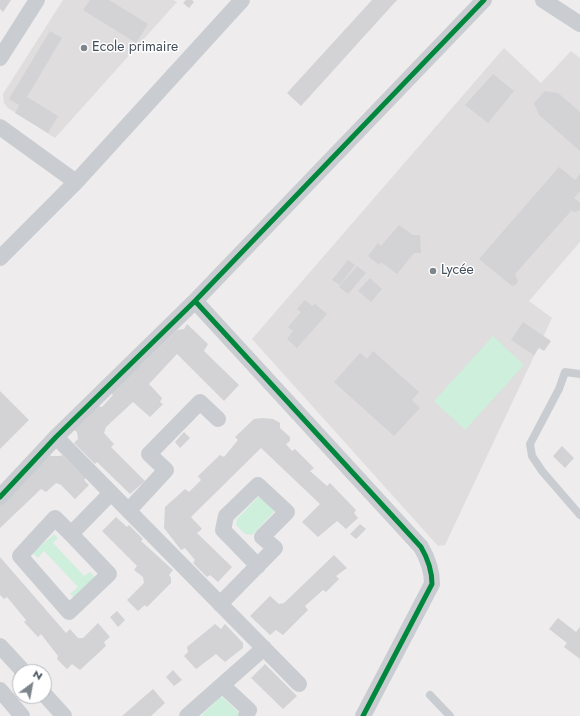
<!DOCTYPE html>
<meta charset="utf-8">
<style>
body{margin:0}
#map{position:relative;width:580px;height:716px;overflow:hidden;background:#eeecec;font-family:Jost,sans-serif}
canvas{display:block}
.north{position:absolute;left:12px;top:664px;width:40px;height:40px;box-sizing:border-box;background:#fff;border:1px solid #b3b8bd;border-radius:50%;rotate:32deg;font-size:11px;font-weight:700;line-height:16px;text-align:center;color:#424d5a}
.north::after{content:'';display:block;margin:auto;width:14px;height:18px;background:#7e858d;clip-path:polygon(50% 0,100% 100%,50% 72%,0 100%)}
</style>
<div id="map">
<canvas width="580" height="716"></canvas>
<div class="north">N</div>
</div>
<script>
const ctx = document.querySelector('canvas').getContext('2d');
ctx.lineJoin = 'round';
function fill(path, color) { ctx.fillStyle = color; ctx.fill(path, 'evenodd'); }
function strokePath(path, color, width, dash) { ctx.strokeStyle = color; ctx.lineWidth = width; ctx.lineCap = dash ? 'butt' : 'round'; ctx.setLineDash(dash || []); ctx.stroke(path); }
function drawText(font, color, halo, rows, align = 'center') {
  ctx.font = font + ' Jost,sans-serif'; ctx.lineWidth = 3; ctx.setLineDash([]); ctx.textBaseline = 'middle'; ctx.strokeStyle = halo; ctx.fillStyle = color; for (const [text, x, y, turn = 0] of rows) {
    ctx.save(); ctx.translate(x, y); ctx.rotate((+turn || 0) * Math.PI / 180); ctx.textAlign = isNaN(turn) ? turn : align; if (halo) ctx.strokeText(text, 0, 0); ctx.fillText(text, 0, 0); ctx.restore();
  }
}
const education = new Path2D(`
 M63,0H173L177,2L55,138L8,108L4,103L3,94Z
 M504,48L541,83L571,51L580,58V242L529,301L552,318L445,545L438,546L252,339Z`);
const green = new Path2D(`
 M493,336L524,365L465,430L434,401Z
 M258,497L264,499L274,508V512L252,535L245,534L236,525L237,519Z
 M54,534L58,538L53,543L84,576L90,572L95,577L74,597L70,594L78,587L44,551L38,558L33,553Z
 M221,696L239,713L238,716H201Z`);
const building = new Path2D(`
 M0,0H11L3,12L0,9Z
 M90,0H109L148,24L136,43L83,10Z
 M186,0H192L194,2L189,8L183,3Z
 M372,0H397L301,106L287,93Z
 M50,31L62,38L27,97L58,116L48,133L15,113L19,105L9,99Z
 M493,74L514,91L488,123L465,105Z
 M545,91L558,93L580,112V151L539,115L534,103Z
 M559,167L575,180L580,174V191L574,198L580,203V210L575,212L571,211L515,274L518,281L516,285L512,286L479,259Z
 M399,225L413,235H420L421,253H414L397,274L381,262L379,265L368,256L378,243L381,246Z
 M348,260L355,265L340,285L332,280Z
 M357,266L366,273L348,294L339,287Z
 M370,278L382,289L371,302L358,291Z
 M305,300L312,306L315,304L327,314L297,348L287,339L293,331L288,327L301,312L297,309Z
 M523,322L551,341L544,351L539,348L534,355L511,340Z
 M187,324L208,344L204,351L239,385L224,401L177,354L149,384L162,398L160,402L163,404L150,417L133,402L106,427L104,433L114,444L111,447L145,481L130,494L97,462L95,464L74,443L78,439L77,432L74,430L97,406L102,407L113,395L111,392L136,364L140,366L177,330L184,329Z
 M373,351L419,392L412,400L420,408L394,436L334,382L360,353L367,359Z
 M0,391L29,420L0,449Z
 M263,418L273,419L280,423V428L290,437V441L286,444L292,451L295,449L314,468L310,471L327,486L330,483L356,510L354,513L358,518L346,529L337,521L318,537L302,522L320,504L261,448L191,517L202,529L197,533L232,567L218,582L210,575L207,577L193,563L195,560L185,548L181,550L164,528L165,507L185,489L189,492L201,480L198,476L220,455L224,457L238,440L235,437L254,419Z
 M184,432L190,438L180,448L175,442Z
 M562,446L574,458L565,468L553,456Z
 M48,453L51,456H60L62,455L86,478L84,480L89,485L75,499L61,485L56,483L46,492L41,489L0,528V503Z
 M116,517L127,527L129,525L143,539L141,541L173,570L169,575L171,578V583L147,607L145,605L138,611L127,600L144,583L143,577L134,570L137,566L102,531Z
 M360,524L366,529L356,539L350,534Z
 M334,555L347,568L336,576L339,579L326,592L323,590L305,606L308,610L283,635L276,630L270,635L250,616L270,596L279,604L284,603Z
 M0,557L66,633L70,629L78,638H83L98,623L110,637L104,642L106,646L80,670L72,664L67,669L57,659L58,656L41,634L38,637L24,622L26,620L7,597L4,599L0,595Z
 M117,611L125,620L118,627L110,617Z
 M558,618L576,632L580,627V659L564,647L567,643L549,629Z
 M215,624L221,629L225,624L243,643V648L225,662L216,654L196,669L184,656L188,652L187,647Z
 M265,664L297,696L283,709L251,678Z
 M173,670L182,680L174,686L166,677Z
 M153,689L165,703L151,716H122Z`);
const lane = new Path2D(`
 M580,374L565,372L559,389L530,444L532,456L542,471L580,515
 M430,695L450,716`);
const street = new Path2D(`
 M543,0L580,24
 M0,58L37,0
 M0,127L76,182L242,0
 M0,258L76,182
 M195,301L421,547C428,559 432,570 432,584L363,716
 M56,437L299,684
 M0,497L56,437L195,301L484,0
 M129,510L166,470L149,454L200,402L218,419
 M71,534L109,574L69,612L20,556L55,518L71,534L111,493
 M220,604L275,548L262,537L287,512L258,485L226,516L223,530L258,566
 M0,646L24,672
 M222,685L249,710L246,716
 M0,690L22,716
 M44,694L64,716
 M187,716L264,648`);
const cycleway = new Path2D(`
 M195,301L421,547C428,559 432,570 432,584L363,716
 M0,497L56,437L195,301L484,0`);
const markers = [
 [84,48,4,"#7e858d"],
 [433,271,4,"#7e858d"]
];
const poiNames = [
 ["Ecole primaire",92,48],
 ["Lycée",441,271]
];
fill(education, '#dfddde');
fill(green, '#ceefdc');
fill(building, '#d3d3d5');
strokePath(lane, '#c9cdd1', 8);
strokePath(street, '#c9cdd1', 16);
strokePath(cycleway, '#00873e', 5);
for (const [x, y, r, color] of markers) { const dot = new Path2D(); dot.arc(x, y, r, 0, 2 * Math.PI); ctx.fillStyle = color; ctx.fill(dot); strokePath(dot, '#fff', 1.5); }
drawText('14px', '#424d5a', '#fff', poiNames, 'left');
</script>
